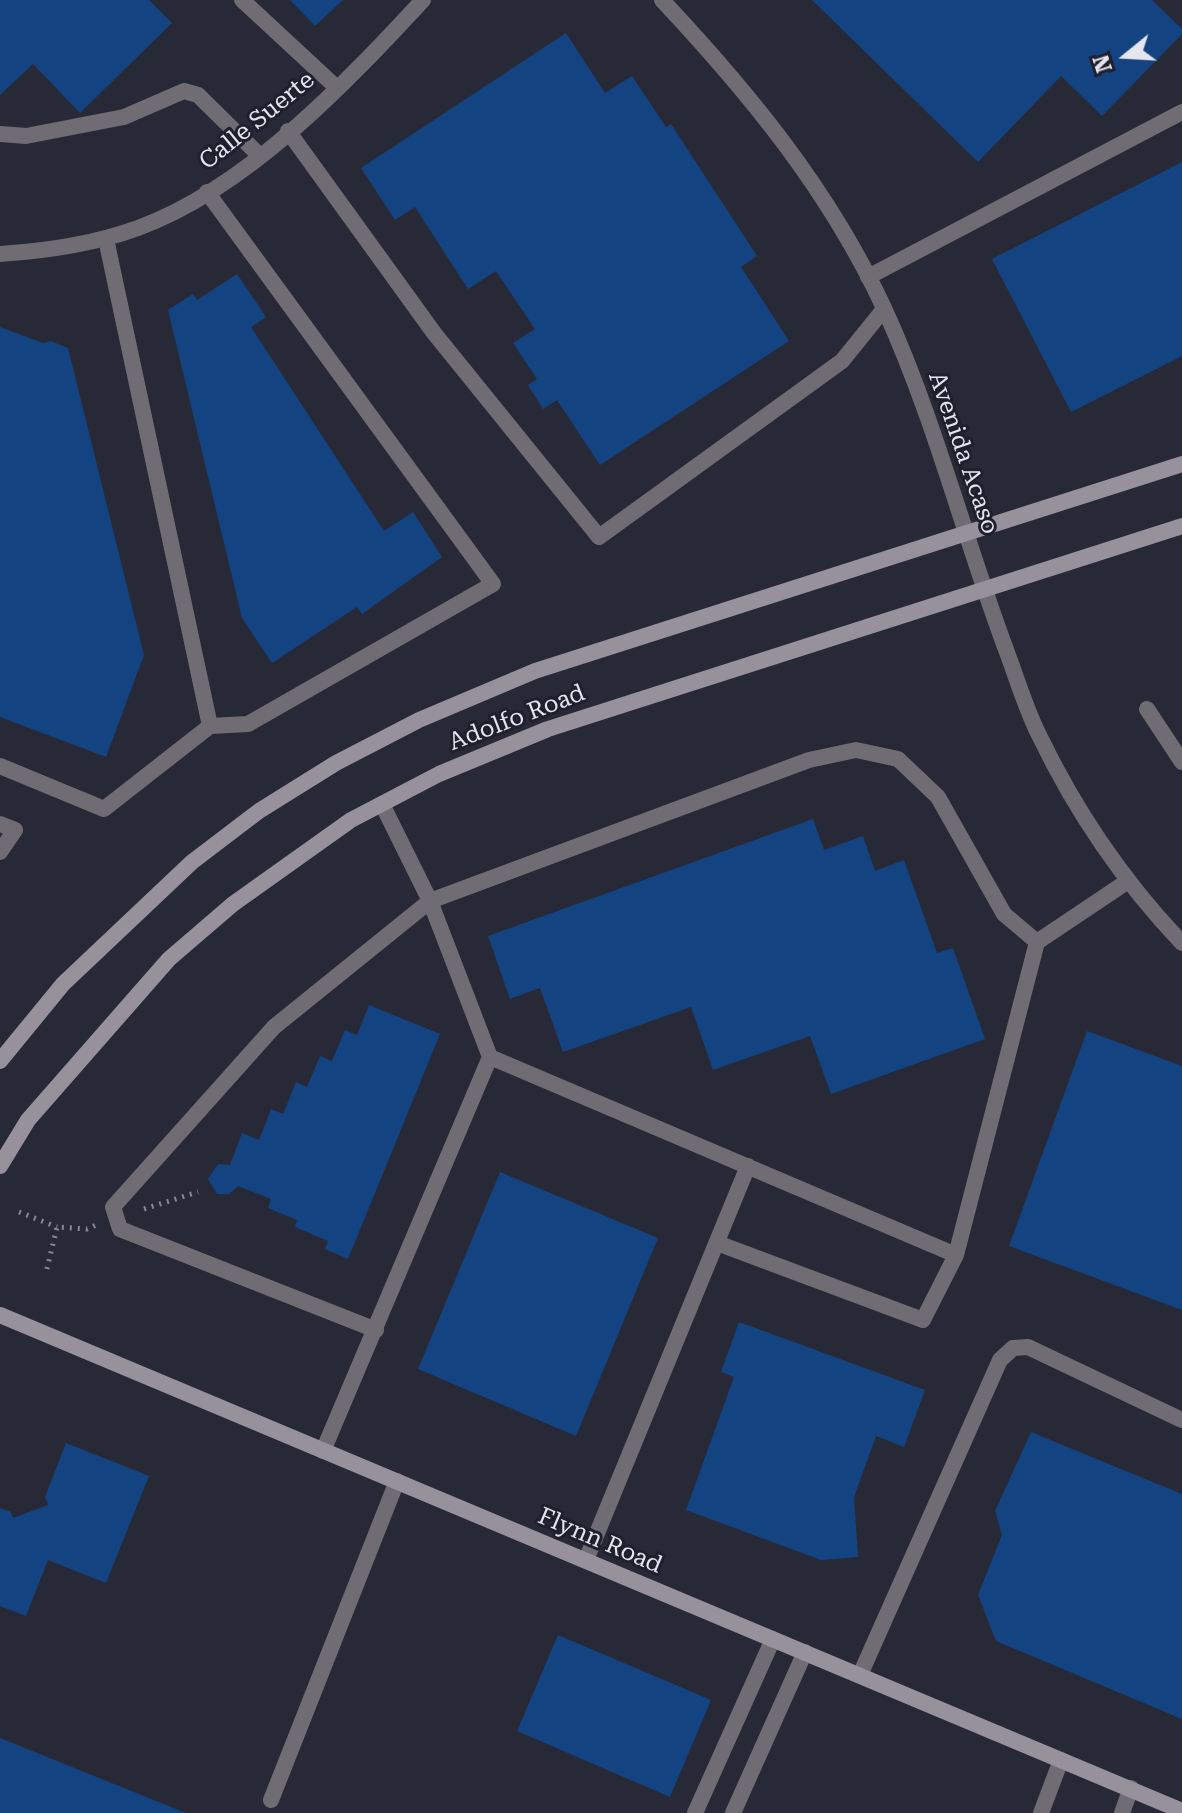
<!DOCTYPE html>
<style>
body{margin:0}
#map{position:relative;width:1182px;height:1813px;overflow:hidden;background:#282937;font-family:"Roboto Serif",serif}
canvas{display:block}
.north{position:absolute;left:1086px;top:16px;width:80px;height:80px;-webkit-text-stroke:6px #1f1f2d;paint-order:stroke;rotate:252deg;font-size:22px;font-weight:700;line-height:32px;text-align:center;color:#e5e5ef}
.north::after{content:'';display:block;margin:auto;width:28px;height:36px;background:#e5e5ef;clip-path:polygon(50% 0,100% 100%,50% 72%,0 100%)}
</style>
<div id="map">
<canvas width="1182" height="1813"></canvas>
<div class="north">N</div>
</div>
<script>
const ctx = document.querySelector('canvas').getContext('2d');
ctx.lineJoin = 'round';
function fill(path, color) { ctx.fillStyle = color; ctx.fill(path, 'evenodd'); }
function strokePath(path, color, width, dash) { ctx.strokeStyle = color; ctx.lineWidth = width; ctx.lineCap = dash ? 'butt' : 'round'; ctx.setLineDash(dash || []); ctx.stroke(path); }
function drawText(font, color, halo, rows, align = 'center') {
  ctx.font = font + ' "Roboto Serif",serif'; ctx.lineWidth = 6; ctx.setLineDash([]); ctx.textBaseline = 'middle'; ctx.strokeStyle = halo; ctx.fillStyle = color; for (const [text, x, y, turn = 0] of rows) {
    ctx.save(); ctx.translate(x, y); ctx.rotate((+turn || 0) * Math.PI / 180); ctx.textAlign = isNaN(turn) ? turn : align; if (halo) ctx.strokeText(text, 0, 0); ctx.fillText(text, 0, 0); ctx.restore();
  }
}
const building = new Path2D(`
 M0,0H149L172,23L80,113L33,64L0,95Z
 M290,0H343L315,26Z
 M812,0H1152L1182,29V34L1102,116L1061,76L978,162Z
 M566,33L605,93L632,76L666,127L671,124L757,256L741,267L789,341L600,465L557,400L543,409L528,385L537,379L513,343L535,329L496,271L468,289L415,207L395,220L361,168Z
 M1182,162V356L1071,412L992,259Z
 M237,274L266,317L251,327L384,531L413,512L442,557L362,614L357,607L272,663L242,618L168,310L193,294L197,300Z
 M0,327L43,343L51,341L68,348L144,655L106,757L0,717Z
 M813,819L824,850L863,836L875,871L904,860L937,953L953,948L985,1039L831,1094L810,1036L713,1070L691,1007L563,1052L540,988L510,999L488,936Z
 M369,1005L440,1034L348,1259L325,1249L328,1241L295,1227L297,1220L268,1208L271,1199L238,1186L229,1194H217L208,1179L218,1164L230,1165L242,1133L259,1140L271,1109L283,1114L296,1082L307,1087L320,1056L332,1061L345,1030L357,1035Z
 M1087,1031L1182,1066V1310L1009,1246Z
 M500,1172L658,1238L576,1436L418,1369Z
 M739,1322L925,1390L904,1447L876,1436L854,1497L858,1557L821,1560L686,1510L734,1377L721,1372Z
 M1031,1432L1182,1494V1719L996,1641L978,1595L1002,1535L995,1511Z
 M66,1443L149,1476L106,1583L48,1560L26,1616L0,1606V1508L11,1512L13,1518L48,1505L45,1497Z
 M558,1635L711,1700L670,1797L517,1731Z
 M0,1738L186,1813H0Z`);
const path = new Path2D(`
 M144,1209L198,1192
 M19,1212L57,1227
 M47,1269L57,1227L87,1229L96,1225`);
const service = new Path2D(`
 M242,0L337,88
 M288,131L434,333L599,537L842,361L884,309
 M0,134L26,136L124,117L184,91L198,95L259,155
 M207,192L493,584L248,724L210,726
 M868,277L1182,112
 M1147,709L1182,762
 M0,766L104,809L210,726L106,239
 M0,824L15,830L0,852
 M1037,942L956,1255L490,1057L430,901L809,760L856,750L898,759L938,797L1004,914L1037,942L1128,881
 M717,1243L923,1320L956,1255
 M376,1330L120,1229L113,1207L274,1027L430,901L382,804
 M323,1451L490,1057
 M586,1560L748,1166
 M860,1675L1000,1360L1013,1348L1028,1347L1182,1420
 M271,1800L397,1481
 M695,1813L773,1639
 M733,1813L805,1652
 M1041,1813L1061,1760
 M1122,1813L1131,1788`);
const minor = new Path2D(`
 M662,0C750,94 829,190 884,308C935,419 965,541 1008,655C1018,682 1026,709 1039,735C1076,812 1123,881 1182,943
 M0,254C46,251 94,244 138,228C247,188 345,84 423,0`);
const secondary = new Path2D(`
 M0,1061L63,984L192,862L259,811L336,763L419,720L535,671L1182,464
 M0,1166L28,1120L169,959L233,904L351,820L439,774L548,729L1182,526
 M0,1315L1182,1811`);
const streetNames = [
 ["Calle Suerte",257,121,-39],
 ["Avenida Acaso",963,453,71],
 ["Adolfo Road",517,718,-21],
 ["Flynn Road",600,1541,23]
];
fill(building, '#144382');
strokePath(path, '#878894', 5, [2, 6]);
strokePath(service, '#706c73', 16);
strokePath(minor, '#706c73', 16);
strokePath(secondary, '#97919c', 16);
drawText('24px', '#e5e5ef', '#1f1f2d', streetNames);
</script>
